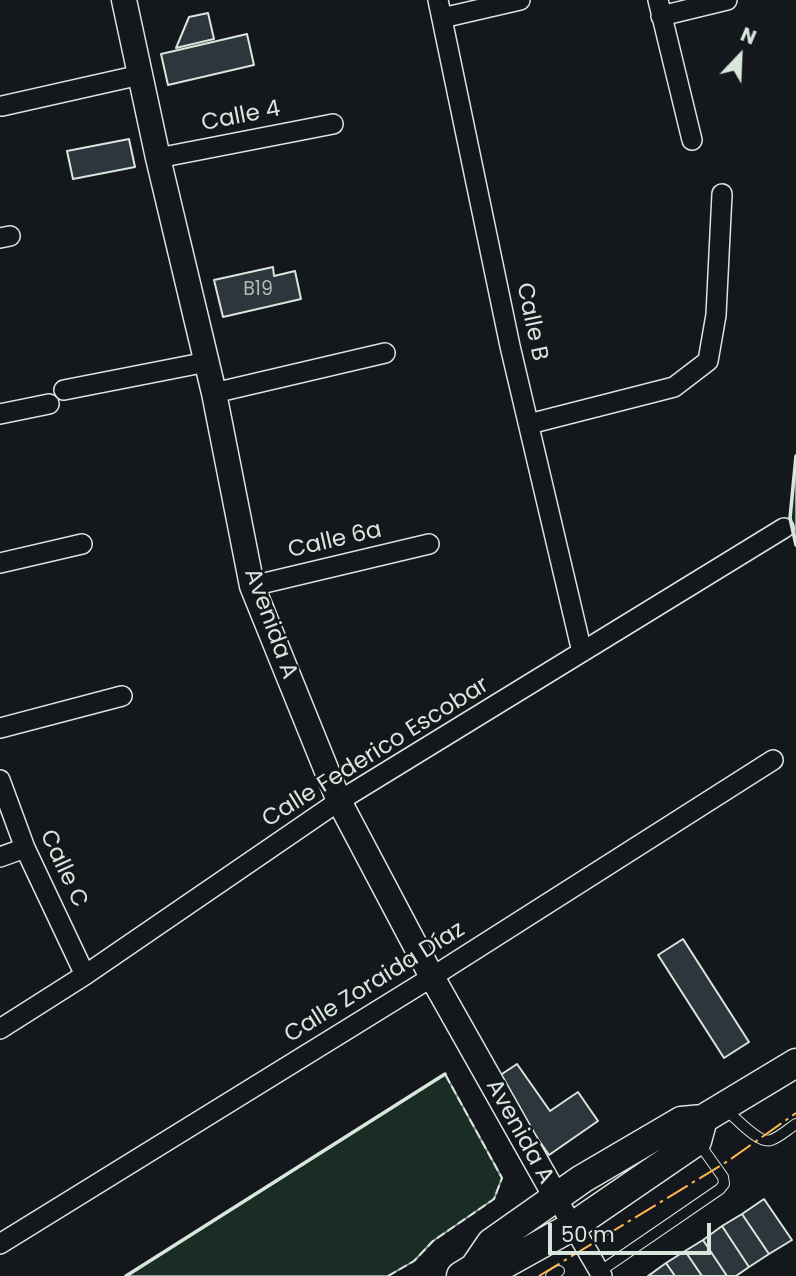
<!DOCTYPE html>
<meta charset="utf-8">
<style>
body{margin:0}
#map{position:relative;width:796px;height:1276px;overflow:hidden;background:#14181c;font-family:Poppins,sans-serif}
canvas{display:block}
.north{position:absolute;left:705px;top:21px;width:70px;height:70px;-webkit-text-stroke:5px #14181c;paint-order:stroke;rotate:23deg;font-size:19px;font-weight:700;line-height:28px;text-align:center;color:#d8e6dc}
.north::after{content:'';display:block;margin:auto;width:24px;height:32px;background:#d8e6dc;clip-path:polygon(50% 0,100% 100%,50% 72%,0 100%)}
.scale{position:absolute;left:548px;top:1223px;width:163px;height:32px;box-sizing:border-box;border:4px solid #d8e6dc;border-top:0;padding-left:9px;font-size:21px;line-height:24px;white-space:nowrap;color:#d8e6dc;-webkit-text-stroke:5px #14181c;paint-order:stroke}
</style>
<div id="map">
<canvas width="796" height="1276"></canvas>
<div class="north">N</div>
<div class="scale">50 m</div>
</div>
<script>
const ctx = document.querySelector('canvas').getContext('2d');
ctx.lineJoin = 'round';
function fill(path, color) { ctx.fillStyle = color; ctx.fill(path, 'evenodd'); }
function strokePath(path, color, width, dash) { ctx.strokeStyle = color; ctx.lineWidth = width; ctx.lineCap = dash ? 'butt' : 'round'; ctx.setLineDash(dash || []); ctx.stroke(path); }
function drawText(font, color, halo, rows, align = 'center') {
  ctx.font = font + ' Poppins,sans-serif'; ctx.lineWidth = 5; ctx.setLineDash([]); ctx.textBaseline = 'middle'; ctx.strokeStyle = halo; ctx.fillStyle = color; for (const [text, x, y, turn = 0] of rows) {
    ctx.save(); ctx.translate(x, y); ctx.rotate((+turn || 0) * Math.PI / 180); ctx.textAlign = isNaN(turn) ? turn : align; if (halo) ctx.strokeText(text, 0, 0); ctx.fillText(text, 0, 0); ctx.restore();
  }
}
const green = new Path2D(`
 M796,456V545L790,518Z
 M445,1074L502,1178L494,1199L433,1241L414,1261L388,1276H126Z`);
const building = new Path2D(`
 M208,13L214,39L176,48L189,17Z
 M247,34L254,65L168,85L161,54Z
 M129,139L135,167L73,179L67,151Z
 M273,267L274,276L295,271L301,299L223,317L214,280Z
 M683,939L749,1042L724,1058L658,955Z
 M517,1064L550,1111L578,1092L598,1121L549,1155L496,1078Z
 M764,1199L792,1240L769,1254L742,1214Z
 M742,1214L769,1254L749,1267L722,1226Z
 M722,1226L749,1267L736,1276H727L703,1240Z
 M703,1240L727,1276H702L685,1251Z
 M685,1251L702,1276H675L666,1263Z
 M666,1263L675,1276H648Z`);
const service = new Path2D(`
 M724,1108C734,1116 759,1145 771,1140C780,1137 788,1129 796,1124
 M599,1272L720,1189L724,1184L723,1177L698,1142
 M551,1276L559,1271`);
const minor = new Path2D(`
 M438,0L510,346L582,652
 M658,0L692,140
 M661,16L727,0
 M442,18L520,0
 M2,106L140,75
 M158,158L333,124
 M0,238L10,236
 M64,390L207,362
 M214,393L385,353
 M0,414L49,404
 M529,424L674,387L708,361L716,315L722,194
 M0,563L82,544
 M252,586L429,544
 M0,728L122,696
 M0,780L25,848L85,975
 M0,857L25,848
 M0,1029L85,975L339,801L784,528
 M556,1197L602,1276
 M0,1244L432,977L773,760`);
const tertiary = new Path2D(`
 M124,0L158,158L214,393L252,586L339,801L432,977L556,1197`);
const secondary = new Path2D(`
 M474,1268L503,1265L573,1226L697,1141L703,1119
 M461,1276L474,1268L491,1243L582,1179L681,1121L703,1119L796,1063`);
const fence = new Path2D(`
 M388,1276L414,1261L433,1241L494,1199L502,1178L445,1074`);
const wall = new Path2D(`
 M796,456L790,518L796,545
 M126,1276L445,1074`);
const power = new Path2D(`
 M539,1276L728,1161L796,1113`);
const numberNames = [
 ["B19",258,290]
];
const streetNames = [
 ["Calle 4",241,117,-11],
 ["Calle B",531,322,78],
 ["Calle 6a",335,541,-13],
 ["Avenida A",270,624,70],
 ["Calle Federico Escobar",376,753,-32],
 ["Calle C",63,869,65],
 ["Calle Zoraida Díaz",375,983,-32],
 ["Avenida A",519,1132,61]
];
fill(green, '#1a2d24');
strokePath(green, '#939e99', 2);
fill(building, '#2c363c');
strokePath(building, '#d8e6dc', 2);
strokePath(service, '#d8e6dc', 12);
strokePath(minor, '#d8e6dc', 22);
strokePath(tertiary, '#d8e6dc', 27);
strokePath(secondary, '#d8e6dc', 31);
strokePath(service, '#14181c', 10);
strokePath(minor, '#14181c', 19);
strokePath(tertiary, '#14181c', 24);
strokePath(secondary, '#14181c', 28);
strokePath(fence, '#d8e6dc', 2, [9, 3.5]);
strokePath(wall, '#d8e6dc', 3.5);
strokePath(power, '#ffb74d', 2, [24, 5, 3.5, 5]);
drawText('19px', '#adbab4', null, numberNames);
drawText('23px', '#d8e6dc', '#14181c', streetNames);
</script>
